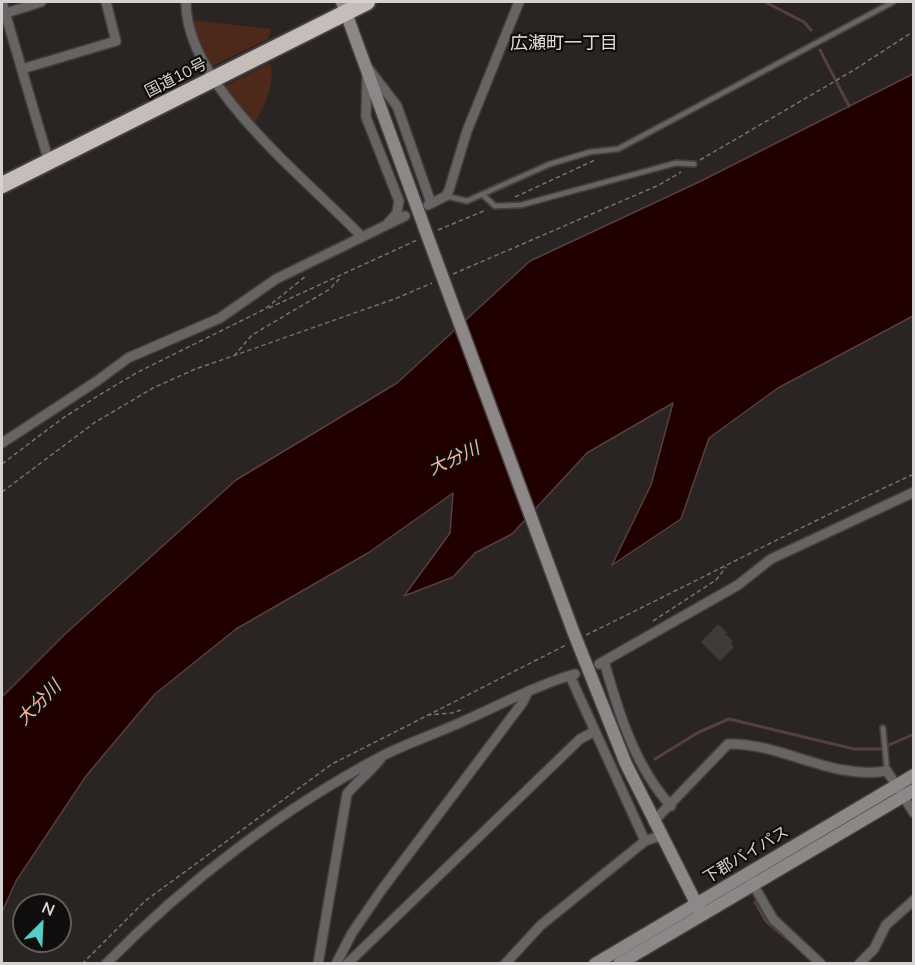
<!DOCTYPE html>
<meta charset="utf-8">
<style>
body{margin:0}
#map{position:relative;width:915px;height:965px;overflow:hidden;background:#2a2423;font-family:Mulish,sans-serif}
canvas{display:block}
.frame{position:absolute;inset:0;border:3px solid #d5d2d1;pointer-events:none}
.north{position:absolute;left:12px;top:893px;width:60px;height:60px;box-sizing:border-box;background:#100e0d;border:2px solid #5f5c5b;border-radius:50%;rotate:24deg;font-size:16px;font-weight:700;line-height:24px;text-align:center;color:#d5d2d1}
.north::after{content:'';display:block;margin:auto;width:21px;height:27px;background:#55cec6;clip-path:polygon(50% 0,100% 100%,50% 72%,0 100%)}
</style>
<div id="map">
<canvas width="915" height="965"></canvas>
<div class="frame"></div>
<div class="north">N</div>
</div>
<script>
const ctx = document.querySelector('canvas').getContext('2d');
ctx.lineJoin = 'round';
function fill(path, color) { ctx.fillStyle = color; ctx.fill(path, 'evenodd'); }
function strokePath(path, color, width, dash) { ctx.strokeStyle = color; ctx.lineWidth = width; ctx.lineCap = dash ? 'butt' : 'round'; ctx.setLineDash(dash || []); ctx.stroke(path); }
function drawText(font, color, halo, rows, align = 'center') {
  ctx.font = font + ' Mulish,"Noto Sans JP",sans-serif'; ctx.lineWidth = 4.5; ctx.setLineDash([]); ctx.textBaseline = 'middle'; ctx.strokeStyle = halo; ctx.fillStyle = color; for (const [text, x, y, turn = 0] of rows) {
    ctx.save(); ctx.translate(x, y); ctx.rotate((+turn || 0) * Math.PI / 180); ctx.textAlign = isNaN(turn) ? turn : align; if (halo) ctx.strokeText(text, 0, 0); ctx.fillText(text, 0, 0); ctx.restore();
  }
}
const green = new Path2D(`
 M191,20L271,29L268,39L210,67L201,50Z
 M270,63C276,80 265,108 254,123L225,86Z`);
const water = new Path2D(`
 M913,74V316L778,388L709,438L681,519L612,565L651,485L673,403L587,453L512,534L475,553L453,577L404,596L450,533L453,493L368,553L236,629L155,694L86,776L16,881L2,912V697L64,635L236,480L397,383L530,261L699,182Z`);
const stream = new Path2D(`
 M765,2L804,22L811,30
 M820,50L849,106
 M655,759L699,732L729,719L854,749H880L914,734
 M755,902L766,921L791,942`);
const building = new Path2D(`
 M718,624L727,633L724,636L727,635L733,641L731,643L734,647L720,661L701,642Z`);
const path = new Path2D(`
 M700,160L854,70L914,31
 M515,197L595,160
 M438,230L486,210
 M453,274L659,185L681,172
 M269,308L417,240
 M234,356L252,335L330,289L340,278
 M2,464L63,418L101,394L138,372L265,309L306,276
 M2,492L94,423L153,388L193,370L397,298L432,283
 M653,621L716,580L726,567
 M586,635C695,582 803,525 914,474
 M427,715L452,713L464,709
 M82,964L145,901L332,764L566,645`);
const lane = new Path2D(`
 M483,195L495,206L521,205L676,163L694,164
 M446,196L467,201L550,164L590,152L618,149L893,2
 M883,728L887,771`);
const street = new Path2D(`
 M2,2L49,162
 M186,2C185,85 307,179 362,237
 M6,13L41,2
 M368,68L397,106L431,203
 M22,69L116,41L106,2
 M367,75L366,117L399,201L397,213L388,223
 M428,205L446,196L449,190L467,131L519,2
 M2,443L97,381L128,358L220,318L276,279L405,216
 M604,661C618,711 635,767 671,806
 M599,664L738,585L771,559L914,492
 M570,676L645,841L660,836
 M653,822L728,744C783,743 830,780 887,771L914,813
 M747,874L773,919L821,964
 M106,964C186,882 282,809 382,756C410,742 438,733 466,720C502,704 537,685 575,674
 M318,964L347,794C357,781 371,772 381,758
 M336,964L352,933L383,888L523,702L528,691
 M347,964L580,739L595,731
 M505,964L541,925L645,841
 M859,964L874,949L886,925L914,900`);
const secondary = new Path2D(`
 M342,2L430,243
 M573,631L626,764L700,911
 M595,964L914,775
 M619,964L914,790`);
const highway = new Path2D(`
 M2,185L367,2`);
const secondaryBridge = new Path2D(`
 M430,243L573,631`);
const streetNames = [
 ["国道10号",176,78,-27],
 ["下郡バイパス",746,855,-31]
];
const neighbourhoodNames = [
 ["広瀬町一丁目",564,44]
];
const waterNames = [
 ["大分川",454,459,-25],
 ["大分川",39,703,-46]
];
fill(green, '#4d291c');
fill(water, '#210000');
strokePath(water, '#573f3f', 1.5);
strokePath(stream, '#573f3f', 3);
fill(building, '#403a38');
strokePath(lane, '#45403f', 8);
strokePath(street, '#45403f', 12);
strokePath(secondary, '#45403f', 15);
strokePath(highway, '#45403f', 20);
strokePath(path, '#777271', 1.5, [4.5, 3]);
strokePath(lane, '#676564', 4.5);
strokePath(street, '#676564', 9);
strokePath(secondary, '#8d8887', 12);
strokePath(highway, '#c4bdba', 16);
strokePath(secondaryBridge, '#45403f', 15, []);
strokePath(secondaryBridge, '#8d8887', 12);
drawText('16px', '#d5d2d1', '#100e0d', streetNames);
drawText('18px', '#e2dbd9', '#100e0d', neighbourhoodNames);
drawText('italic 18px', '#fdb59c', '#100e0d', waterNames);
</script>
